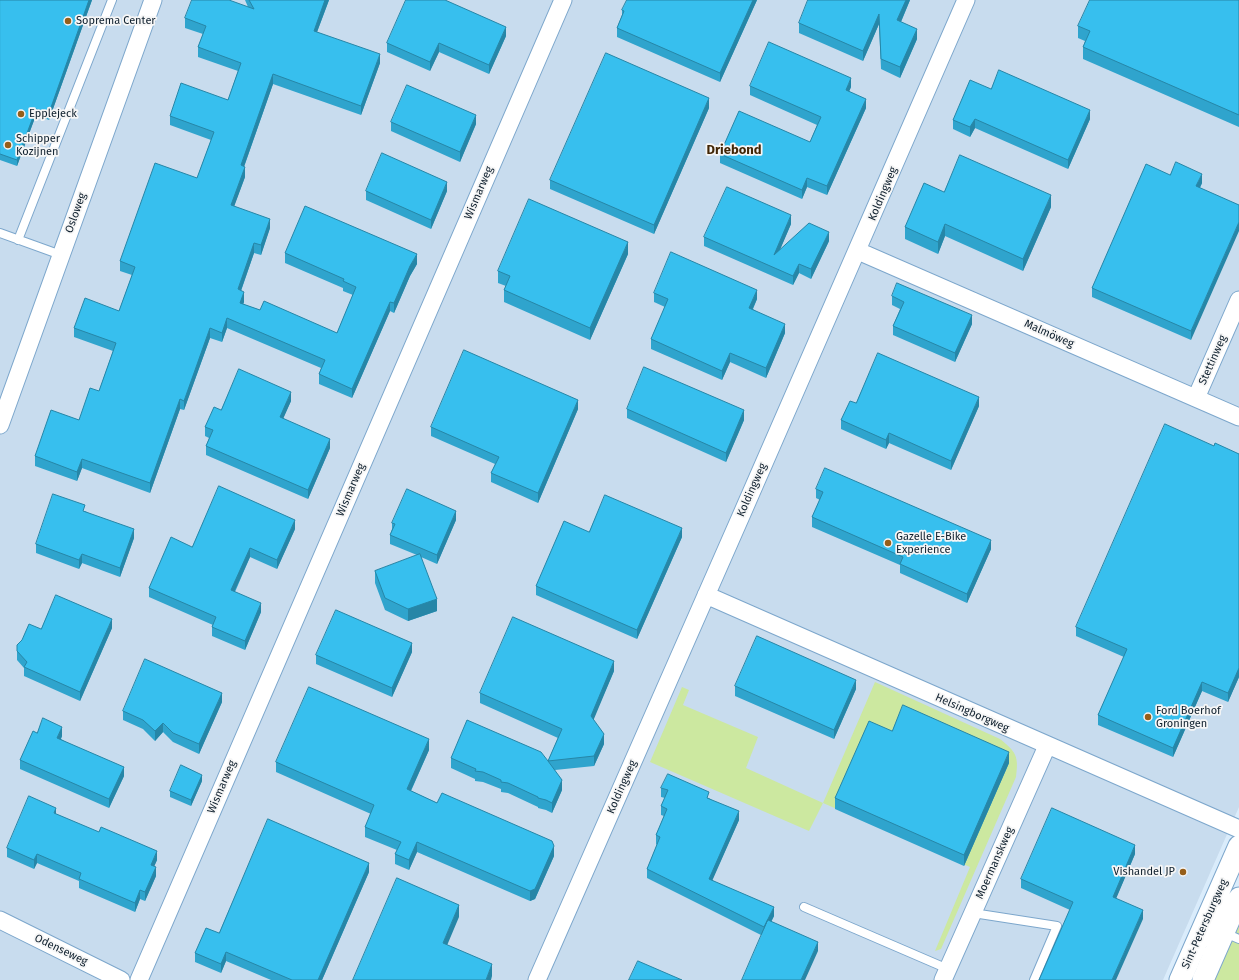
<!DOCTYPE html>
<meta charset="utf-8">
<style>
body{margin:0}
canvas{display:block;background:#daecfb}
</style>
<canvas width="1239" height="980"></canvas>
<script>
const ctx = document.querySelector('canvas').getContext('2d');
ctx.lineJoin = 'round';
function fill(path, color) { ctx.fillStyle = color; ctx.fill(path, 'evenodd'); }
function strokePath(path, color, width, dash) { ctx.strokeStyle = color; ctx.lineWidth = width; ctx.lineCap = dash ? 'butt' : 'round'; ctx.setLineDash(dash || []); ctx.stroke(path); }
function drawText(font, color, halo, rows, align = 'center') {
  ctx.font = font + ' "Fira Sans",sans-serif'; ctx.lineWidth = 3.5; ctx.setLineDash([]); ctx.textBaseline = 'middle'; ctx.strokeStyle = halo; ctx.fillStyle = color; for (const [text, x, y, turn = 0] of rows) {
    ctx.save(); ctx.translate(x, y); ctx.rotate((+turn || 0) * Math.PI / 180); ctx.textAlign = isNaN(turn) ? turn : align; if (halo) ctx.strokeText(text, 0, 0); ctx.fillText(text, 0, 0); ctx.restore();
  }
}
const built = new Path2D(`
 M0,0H1239V807L1163,980H0Z`);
const green = new Path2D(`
 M875,682L1000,739C1016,752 1019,756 1016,777L941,949L935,951L970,867L823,803L809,831L650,762L682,687L689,690L683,705L758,737L746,768L823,803Z
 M1239,912V980H1210Z`);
const service = new Path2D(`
 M0,233L61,255
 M18,240L112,0
 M804,907L948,969
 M973,913L1057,926L1034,980
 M1225,933L1239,939`);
const minor = new Path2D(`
 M858,251L1239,417
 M1196,398L1239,300
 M0,425L153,0
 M706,595L1239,829
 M0,920L121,980
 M139,980L563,0
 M537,980C680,653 825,328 966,0
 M943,980L1047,746`);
const tertiary = new Path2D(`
 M1180,980L1239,846
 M1203,980L1239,898`);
const wall = new Path2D(`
 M0,0H92L49,120L36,115L17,166L0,160Z
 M245,0H329L317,32L380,63L361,115L273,84L244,167L245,177L234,206L270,228L261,255L254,253L241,291L244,302L243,304L260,310L337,333L353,295L343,291V288L285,263V253L417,264L410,276L394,313L390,311L352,398L319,384V374L321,368L227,328L222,342L210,338L184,410L180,409L150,493L82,468L77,481L35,466V456L79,420L99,391L113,351L74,337V328L119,311L132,275L120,271V261L197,178L211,140L170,125V116L228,100L238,71L198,57V47L203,34L185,28V18L248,7Z
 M757,0L720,82L617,37V28L622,15V10Z
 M910,0L901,22L917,39L900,78L881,69L879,24L863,61L799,33V23Z
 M1239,0V127L1083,59V47L1085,41L1078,38V26Z
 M506,36L489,74L439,52L430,71L387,52V43Z
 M750,86L851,87L849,91L866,108L827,195L807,187L802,199L720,163V154L810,142L817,125L750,95Z
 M991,89L1090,119L1068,169L975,128L970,137L953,129V120Z
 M709,108L654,234L550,189V180Z
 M391,122L476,124L460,162L391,131Z
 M1170,175L1202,183L1200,188L1191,340L1092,297V288Z
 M366,191H447L431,229L366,200Z
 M944,192L1051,207L1023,271L945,236L938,254L905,239V227Z
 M791,224L780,249L829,241L811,279L799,273L793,285L704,246V237Z
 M628,254L590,340L504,302V290L506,286L498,283V271Z
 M654,293L757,299L753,309L785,333L766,378L730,362L722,380L651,349V339L665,307L654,302Z
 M892,296L972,324L955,362L893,335V326L900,309L892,305Z
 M291,401L283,418L330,448L308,499L206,455V446L209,438L205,436V427L221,410Z
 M856,403L979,406L951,470L889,443L886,449L841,429V420Z
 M578,409L538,503L491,482V473L495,464L431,436V427Z
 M627,409L744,420L726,462L627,418Z
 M1214,446L1239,454V677L1228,702L1202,691L1173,757L1098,725V715L1124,657L1076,636V627Z
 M816,489L991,549L967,603L900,573V565L812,527V517L820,500L816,498Z
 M85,511L134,538L120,577L82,563L79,569L36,553V544Z
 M456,520L437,564L421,557L437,611L408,621L385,610L375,583V571L417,555L390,544V535L392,529V523Z
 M295,529L277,569L250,557L235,592L261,612L245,650L212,636V627L213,625L149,597V588L192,547Z
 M589,532L682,537L637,639L536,595V586Z
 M112,628L80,701L24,676V668L17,660V651L41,629Z
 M412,652L392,697L316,664V655Z
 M614,671L593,719L604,744L594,766L555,770L562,790L552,813L546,810L538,808V807L508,793L501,792V789L483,782L475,781V779L451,768V758L548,761L558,738L480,703V693Z
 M735,686L856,689L834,739L735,696Z
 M222,702L199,754L173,742L163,732L155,741L143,729L123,720V711Z
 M892,731L1009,763L964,866L835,809V798Z
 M37,733L62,736L61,739L124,776L109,808L20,769V760Z
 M429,750L411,791L554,856L535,899L530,901L417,852L409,870L395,864V854L397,850L365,837V827L371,814L276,772V762Z
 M202,781L191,806L170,797V791Z
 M661,788L709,798L739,820L712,880L774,916L771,922L818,951L761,935L647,878V869L657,845L656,844V835L664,816L661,815V806L665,798L661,797Z
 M56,814L157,860L154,866L156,876L145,901L140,899L135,912L79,888V881L37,863L34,869L7,857V848Z
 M1135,854L1116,898L1143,919L1070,910L1021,888V879Z
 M369,872L322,980H271L226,961L221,973L195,962V953L219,933Z`);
const shadedWall = new Path2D(`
 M89,0H92L49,120V113Z
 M325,0H329L314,40V31Z
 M753,0H757L720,82V73Z
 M906,0H910L897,31V20Z
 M879,14V24L863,61V51Z
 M506,27V36L489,74V65Z
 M917,29V39L900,78V67Z
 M439,43V52L430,71V62Z
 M380,54V63L361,115V106Z
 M273,74V84L241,175V165Z
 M851,78V87L846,99V90Z
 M709,98V108L654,234V225Z
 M866,99V108L827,195V186Z
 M36,109V115L17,166V160Z
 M1090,110V119L1068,169V160Z
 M476,115V124L460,162V152Z
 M975,119V128L970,137V127Z
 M245,167V177L231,215V205Z
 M1202,174V183L1196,195V186Z
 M807,178V187L802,199V190Z
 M447,182V191L431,229V220Z
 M1051,195V207L1023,271V259Z
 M791,215V224L774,264V255Z
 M270,219V228L261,255V245Z
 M1239,222V231L1191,340V331Z
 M945,224V236L938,254V242Z
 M829,232V241L811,279V269Z
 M628,242V254L590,340V328Z
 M254,243V253L238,299V289Z
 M417,254V264L410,276L394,313V303L410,266Z
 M799,264V273L793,285V276Z
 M757,290V299L749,317V308Z
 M244,292V302L240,312V303Z
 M390,302V311L352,398V389Z
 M972,315V324L955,362V353Z
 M227,318V328L222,342V333Z
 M785,324V333L766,378V368Z
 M210,328V338L184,410V401Z
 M730,353V362L722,380V371Z
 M291,392V401L280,426V417Z
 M979,397V406L951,470V461Z
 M180,399V409L150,493V483Z
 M578,400V409L538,503V493Z
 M744,410V420L726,462V453Z
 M889,433V443L886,449V440Z
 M330,439V448L308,499V490Z
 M82,459V468L77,481V472Z
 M456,511V520L437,564V555Z
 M295,520V529L277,569V560Z
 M682,528V537L637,639V630Z
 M134,529V538L120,577V568Z
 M991,540V549L967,603V594Z
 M250,548V557L231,599V590Z
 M82,554V563L79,569V560Z
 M437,599V611L408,621V609Z
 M261,603V612L245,650V641Z
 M112,619V628L80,701V692Z
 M412,643V652L392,697V688Z
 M614,661V671L591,726V716Z
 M1239,668V677L1228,702V693Z
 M856,680V689L834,739V730Z
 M1202,682V691L1173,757V748Z
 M222,693V702L199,754V744Z
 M163,723V732L155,741V731Z
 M62,727V736L57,747V738Z
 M604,734V744L594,766V756Z
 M429,739V750L407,799V789Z
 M1009,752V763L964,866V855Z
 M124,767V776L109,808V799Z
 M202,775V781L191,806V800Z
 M562,780V790L552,813V803Z
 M56,808V817L54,813Z
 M739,811V820L709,888V879Z
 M417,842V852L409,870V860Z
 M1135,845V854L1113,906V897Z
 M554,846V856L535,899L530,901V891Z
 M157,851V860L151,874V865Z
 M37,854V863L34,869V860Z
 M369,863V872L322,980H318Z
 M156,867V876L145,901V892Z
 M140,890V899L135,912V903Z
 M459,905V917L443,955V943Z
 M774,907V916L764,936V927Z
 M1143,910V919L1116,980H1112Z
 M818,942V951L805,980H801Z
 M226,952V961L221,973V964Z
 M492,964V976L491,980H486Z`);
const building = new Path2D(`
 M0,0H89L49,113L36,109L17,160L0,154Z
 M192,0H229L254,9L249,0H325L314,31L380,54L361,106L273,74L241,165L245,167L231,205L270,219L261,245L254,243L238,289L244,292L240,303L260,310L264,301L337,333L356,287L343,281L344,279L285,253L305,206L417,254L410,266L394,303L390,302L352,389L319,374L325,360L227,318L222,333L210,328L184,401L180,399L150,483L82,459L77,472L35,456L51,410L79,420L90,388L99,391L116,343L74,328L85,298L119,311L135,267L120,261L155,163L197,178L214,132L170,116L181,83L228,100L241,63L198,47L206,26L185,18Z
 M406,0H445L506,27L489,65L439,43L430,62L387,43Z
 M627,0H753L720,73L617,28L624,11L622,10Z
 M808,0H906L897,20L917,29L900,67L881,59L879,14L863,51L799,23Z
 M1090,0H1239V115L1083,47L1090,31L1078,26Z
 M769,42L851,78L846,90L866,99L827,186L807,178L802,190L720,154L739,111L810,142L821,117L750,86Z
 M606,53L709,98L654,225L550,180Z
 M999,70L1090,110L1068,160L975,119L970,127L953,120L970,80L991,89Z
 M407,85L476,115L460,152L391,122Z
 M382,153L447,182L431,220L366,191Z
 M960,155L1051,195L1023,259L945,224L938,242L905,227L924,183L944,192Z
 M1176,162L1202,174L1196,186L1239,205V222L1191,331L1092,288L1146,164L1170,175Z
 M727,187L791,215L774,255L809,223L829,232L811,269L799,264L793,276L704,237Z
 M529,199L628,242L590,328L504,290L510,276L498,271Z
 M671,252L757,290L749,308L785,324L766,368L730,353L722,371L651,339L668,299L654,293Z
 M897,283L972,315L955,353L893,326L904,302L892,296Z
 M464,350L578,400L538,493L491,473L499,457L431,427Z
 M878,353L979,397L951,461L889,433L886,440L841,420L850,401L856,403Z
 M644,367L744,410L726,453L627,409Z
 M239,369L291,392L280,417L330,439L308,490L206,446L213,430L205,427L214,407L221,410Z
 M1165,424L1214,446L1215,443L1239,454V668L1228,693L1202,682L1173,748L1098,715L1127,649L1076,627Z
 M825,468L991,540L967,594L900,564L903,557L812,517L823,492L816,489Z
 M219,486L295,520L277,560L250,548L231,590L261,603L245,641L212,627L216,617L149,588L171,537L192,547Z
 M407,489L456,511L437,555L390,535L395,524L392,523Z
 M53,494L85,505L83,511L134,529L120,568L82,554L79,560L36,544Z
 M605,495L682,528L637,630L536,586L564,521L589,532Z
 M420,554L437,599L408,609L385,598L375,571Z
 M56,595L112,619L80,692L24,667L27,662L17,651V645L22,640L29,624L41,629Z
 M336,610L412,643L392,688L316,655Z
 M513,617L614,661L591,716L604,734L594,756L548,761L562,780L552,803L546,800L538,798V797L508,783L501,782V780L483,772L475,771L476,769L451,758L467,720L541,752L548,761L562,729L480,693Z
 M757,636L856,680L834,730L735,686Z
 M145,659L222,693L199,744L173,733L163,723L155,731L143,720L123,711Z
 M309,687L429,739L407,789L437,803L442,793L552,841L554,846L535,889L530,891L417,842L409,860L395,854L401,842L365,827L374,805L276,762Z
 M903,705L1009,752L964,855L835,798L869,721L892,731Z
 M43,718L62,727L57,738L124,767L109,799L20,760L33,731L37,733Z
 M181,765L202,775L191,800L170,791Z
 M668,774L709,792L707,798L739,811L709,879L774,907L764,927L647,869L660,837L656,835L667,809L661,806L668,790L661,788Z
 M29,796L56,808L54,813L99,832L101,827L157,851L151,865L156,867L145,892L140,890L135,903L79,879L81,873L37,854L34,860L7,848Z
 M1052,808L1135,845L1113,897L1143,910L1112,980H1039L1073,902L1021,879Z
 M268,819L369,863L318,980H292L226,952L221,964L195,953L206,928L219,933Z
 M397,878L459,905L443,943L492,964L486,980H353Z
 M768,920L818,942L801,980H742Z
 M638,961L682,980H629Z`);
const markers = [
 [68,21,4,"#965e19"],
 [21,114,4,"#965e19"],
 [8,145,4,"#965e19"],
 [888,543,4,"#965e19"],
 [1148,717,4,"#965e19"],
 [1183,872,4,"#965e19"]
];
const poiNames = [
 ["Soprema Center",76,21],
 ["Epplejeck",29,114],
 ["Schipper",16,139],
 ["Kozijnen",16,152],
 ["Gazelle E-Bike",896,537],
 ["Experience",896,550],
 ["Ford Boerhof",1156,711],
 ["Groningen",1156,724],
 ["Vishandel JP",1175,872,"right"]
];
const streetNames = [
 ["Wismarweg",479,193,-67],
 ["Koldingweg",883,194,-67],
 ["Osloweg",76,213,-70],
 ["Malmöweg",1049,334,24],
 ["Stettinweg",1213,360,-66],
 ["Wismarweg",351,490,-67],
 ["Koldingweg",752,490,-66],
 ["Helsingborgweg",972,713,24],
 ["Wismarweg",222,787,-67],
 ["Koldingweg",622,787,-66],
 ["Moermanskweg",995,863,-66],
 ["Sint-Petersburgweg",1205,924,-66],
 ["Odenseweg",61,950,26]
];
const quarterNames = [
 ["Driebond",734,150]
];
fill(built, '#c8dcee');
fill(green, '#cce8a0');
strokePath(service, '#7da7cc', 10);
strokePath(minor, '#7da7cc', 19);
strokePath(tertiary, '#7da7cc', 23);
strokePath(service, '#fff', 8);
strokePath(minor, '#fff', 17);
strokePath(tertiary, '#fff', 21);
fill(wall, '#2fa4cd');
fill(shadedWall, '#2686a7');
fill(building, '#37bfee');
strokePath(building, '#2686a7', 1);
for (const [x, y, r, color] of markers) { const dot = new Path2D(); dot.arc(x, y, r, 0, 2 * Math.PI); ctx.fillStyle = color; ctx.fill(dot); strokePath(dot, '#f6f6f6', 1.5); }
drawText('11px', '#0e1f2d', '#f6f6f6', poiNames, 'left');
drawText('11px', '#0e1f2d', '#f6f6f6', streetNames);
drawText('bold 13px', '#412606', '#f6f6f6', quarterNames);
</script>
